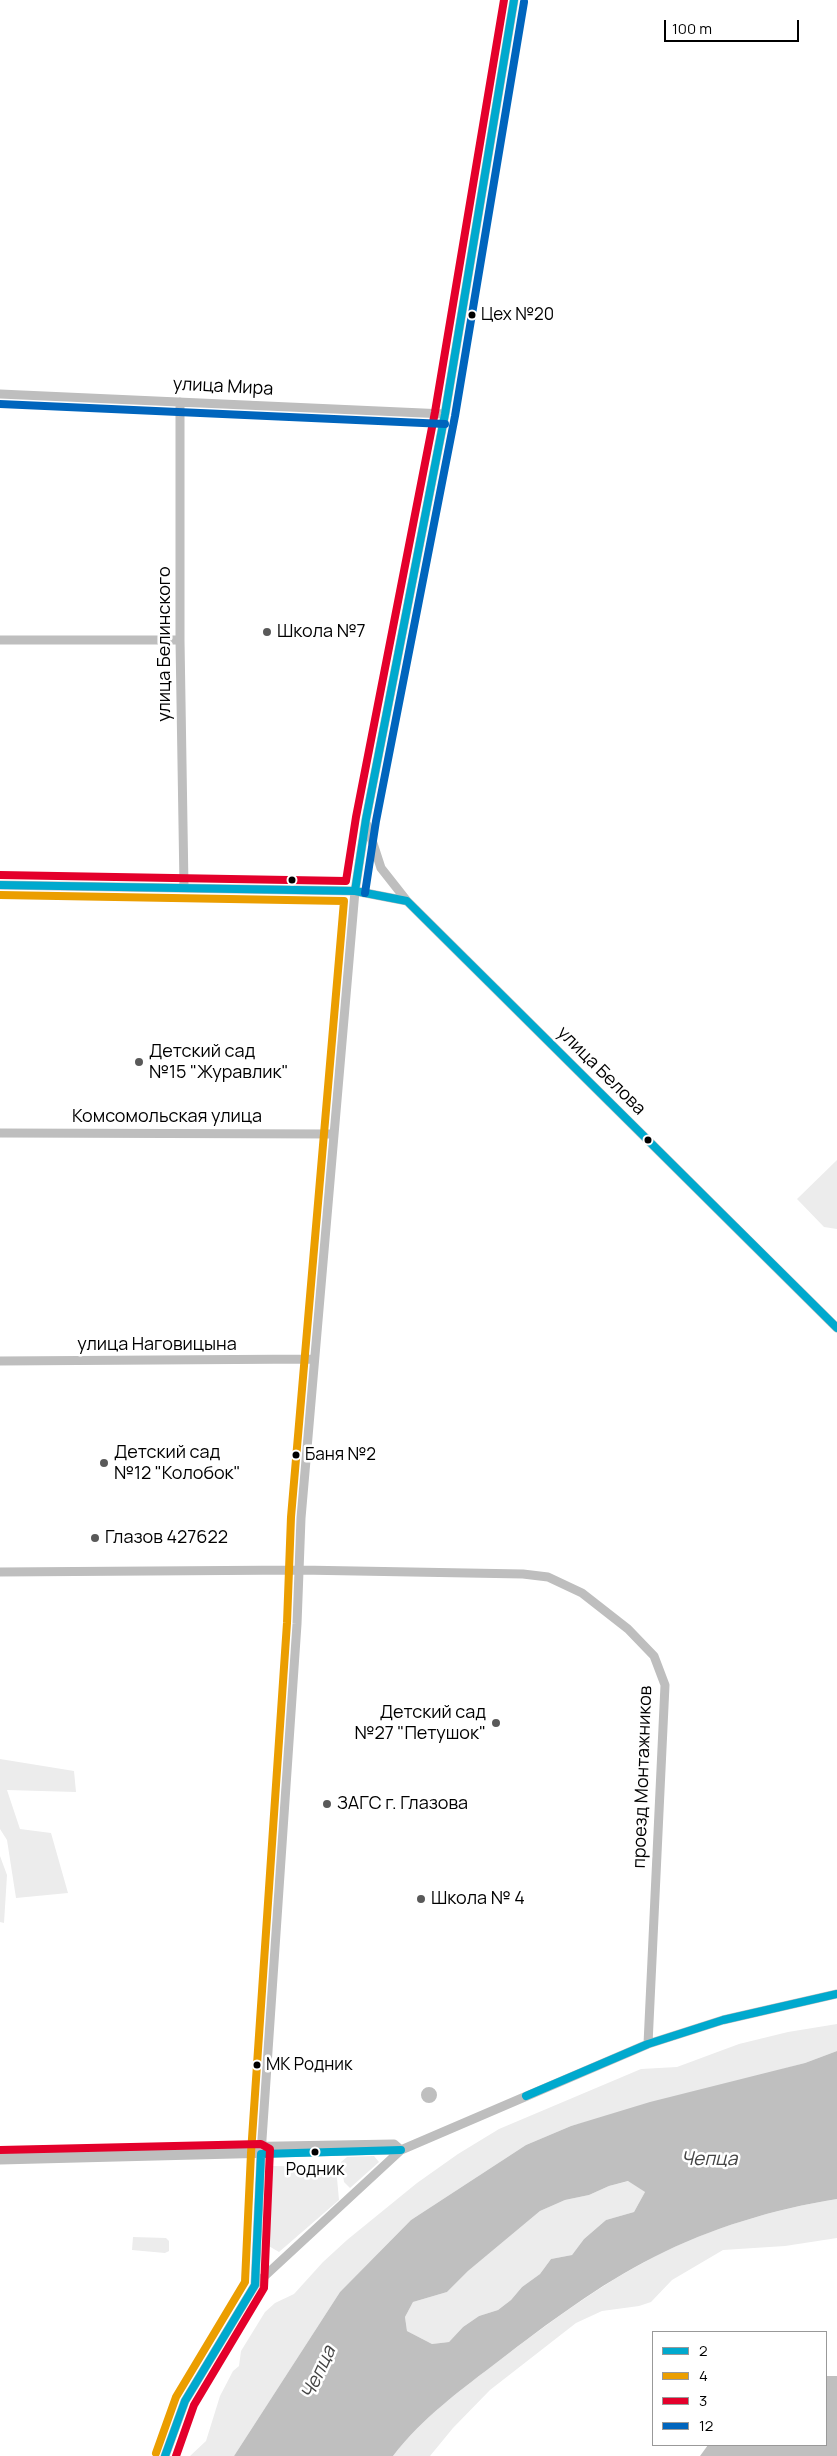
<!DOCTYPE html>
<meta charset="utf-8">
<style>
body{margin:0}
#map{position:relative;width:837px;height:2456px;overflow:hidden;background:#fff;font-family:Manrope,sans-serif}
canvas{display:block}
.legend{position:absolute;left:652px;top:2331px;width:175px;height:115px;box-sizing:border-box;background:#fff;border:1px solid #999;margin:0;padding:6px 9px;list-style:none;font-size:15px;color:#000}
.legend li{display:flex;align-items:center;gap:10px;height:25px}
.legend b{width:25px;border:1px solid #999}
.scale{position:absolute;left:664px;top:20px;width:135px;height:22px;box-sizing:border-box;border:2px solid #000;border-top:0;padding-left:6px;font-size:15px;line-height:18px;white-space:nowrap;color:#000;-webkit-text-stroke:4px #fff;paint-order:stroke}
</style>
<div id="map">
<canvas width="837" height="2456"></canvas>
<ul class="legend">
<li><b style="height:6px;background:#00a9ce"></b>2</li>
<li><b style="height:6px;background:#eb9e00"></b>4</li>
<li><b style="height:6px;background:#e4002b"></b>3</li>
<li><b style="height:6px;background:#0065bd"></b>12</li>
</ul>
<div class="scale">100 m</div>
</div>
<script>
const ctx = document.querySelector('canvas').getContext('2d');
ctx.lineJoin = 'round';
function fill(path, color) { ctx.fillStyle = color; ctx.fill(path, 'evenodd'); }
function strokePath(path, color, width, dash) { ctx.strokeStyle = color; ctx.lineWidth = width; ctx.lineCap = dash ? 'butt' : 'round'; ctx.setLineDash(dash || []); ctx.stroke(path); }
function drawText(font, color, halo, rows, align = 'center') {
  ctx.font = font + ' Manrope,sans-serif'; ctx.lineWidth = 5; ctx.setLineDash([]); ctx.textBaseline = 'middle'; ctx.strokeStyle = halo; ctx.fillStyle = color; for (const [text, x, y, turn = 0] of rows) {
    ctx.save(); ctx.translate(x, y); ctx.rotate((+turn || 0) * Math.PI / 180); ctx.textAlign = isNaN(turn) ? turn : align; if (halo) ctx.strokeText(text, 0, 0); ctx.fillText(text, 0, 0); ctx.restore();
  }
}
const green = new Path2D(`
 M837,1160V1229L824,1227L797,1199Z
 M0,1759L74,1771L76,1792L7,1790L20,1829L51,1833L68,1893L16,1898L7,1840L0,1829Z
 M0,1856L7,1875L4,1923L0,1922Z
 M837,2024V2051L805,2063L571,2126L526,2145L411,2220L340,2292L234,2456H190L206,2441L220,2396L233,2371L239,2366L241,2351L265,2312L275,2303L294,2294L323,2262L347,2240L417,2183L458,2154L499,2129L641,2069L677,2067L739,2044L788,2032Z
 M374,2156L379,2162L350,2188L344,2182L341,2162L347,2157Z
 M272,2166L336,2167L339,2200L279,2252L267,2245Z
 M629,2181L645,2192L634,2212L606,2220L584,2239L572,2255L551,2259L540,2274L522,2287L511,2300L498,2310L479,2316L463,2327L449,2342L432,2344L407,2331L405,2317L413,2302L447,2292L468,2271L540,2211L565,2200L589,2195L609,2186Z
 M837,2199V2238L785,2246L723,2250L672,2280L651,2302L639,2306L602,2311L576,2323L490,2390L453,2428L430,2456H393C422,2418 462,2389 500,2360C549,2323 599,2285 654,2257C710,2228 775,2209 837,2199Z
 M133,2237L166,2238L169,2241V2251L165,2253L132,2250Z`);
const water = new Path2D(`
 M837,2051V2199C774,2209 711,2228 654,2257C600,2284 547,2324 500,2360C462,2389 422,2418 393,2456H234L340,2292L411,2220L526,2145L571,2126L650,2102L805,2063ZM628,2181L645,2192L634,2212L606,2220L584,2239L572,2255L551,2259L540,2274L522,2287L511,2300L498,2310L479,2316L463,2327L449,2342L432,2344L407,2331L405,2317L413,2302L447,2292L468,2271L540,2211L565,2200L589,2195L609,2186Z
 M421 2095a8 8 0 1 1 16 0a8 8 0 1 1-16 0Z
 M826,2376H837V2456H700L708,2445H826Z`);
const minor = new Path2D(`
 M0,394L445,414
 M180,402V640L184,886
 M0,640H180
 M367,825L381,868L407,901
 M0,885L355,891L407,901L837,1328
 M0,1133L333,1134
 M0,1361L313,1359
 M0,1572L300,1570L523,1574L548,1577L582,1593L628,1629L654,1656L665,1685L648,2044
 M0,2151L394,2144L401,2150
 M0,2160L390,2150
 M255,2285L261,2154L297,1624L301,1518L355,891L366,819L445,414L514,0
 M165,2456L185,2401L255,2285L401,2150L648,2044L723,2020L837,1994`);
const bus1 = new Path2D(`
 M0,885L355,891L407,901L837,1328
 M355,891L366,819L445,414L514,0
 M526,2096L648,2044L723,2020L837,1994
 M165,2456L185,2401L255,2285L261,2154L401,2150`);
const bus2 = new Path2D(`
 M0,895L344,901L291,1517L287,1623L251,2153L245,2282L176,2397L156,2453`);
const bus3 = new Path2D(`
 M0,875L346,881L356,817L435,412L504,0
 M0,2150L261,2144L270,2149L264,2288L194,2405L176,2456`);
const bus4 = new Path2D(`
 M0,404L445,424
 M365,893L376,821L455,416L524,2`);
const markers = [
 [472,315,4.5,"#000"],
 [267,632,5,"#595959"],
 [292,880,4.5,"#000"],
 [139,1062,5,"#595959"],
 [648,1140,4.5,"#000"],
 [296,1455,4.5,"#000"],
 [104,1463,5,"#595959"],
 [95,1538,5,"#595959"],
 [496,1723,5,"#595959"],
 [327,1804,5,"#595959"],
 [421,1899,5,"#595959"],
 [257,2065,4.5,"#000"],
 [315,2152,4.5,"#000"]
];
const busNames = [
 ["Цех №20",481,315],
 ["Баня №2",305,1455],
 ["МК Родник",266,2065],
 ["Родник",315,2170,"center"]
];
const streetNames = [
 ["улица Мира",223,387,3],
 ["улица Белинского",165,644,-90],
 ["улица Белова",601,1071,45],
 ["Комсомольская улица",167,1117],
 ["улица Наговицына",157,1345],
 ["проезд Монтажников",643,1777,-88]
];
const poiNames = [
 ["Школа №7",277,632],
 ["Детский сад",149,1052],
 ["№15 \"Журавлик\"",149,1073],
 ["Детский сад",114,1453],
 ["№12 \"Колобок\"",114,1474],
 ["Глазов 427622",105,1538],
 ["Детский сад",486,1713,"right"],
 ["№27 \"Петушок\"",486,1734,"right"],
 ["ЗАГС г. Глазова",337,1804],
 ["Школа № 4",431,1899]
];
const waterNames = [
 ["Чепца",709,2160],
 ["Чепца",319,2373,-65]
];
fill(green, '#ececec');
fill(water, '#bfbfbf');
strokePath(minor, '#bebebe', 9);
strokePath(bus1, '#00a9ce', 8);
strokePath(bus2, '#eb9e00', 8);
strokePath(bus3, '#e4002b', 8);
strokePath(bus4, '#0065bd', 8);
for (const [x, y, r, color] of markers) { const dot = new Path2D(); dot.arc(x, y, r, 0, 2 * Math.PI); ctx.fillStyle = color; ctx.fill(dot); strokePath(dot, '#fff', 2); }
drawText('17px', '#000', '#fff', busNames, 'left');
drawText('18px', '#000', '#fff', streetNames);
drawText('18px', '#000', '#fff', poiNames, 'left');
drawText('italic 19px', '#444', '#fff', waterNames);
</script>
